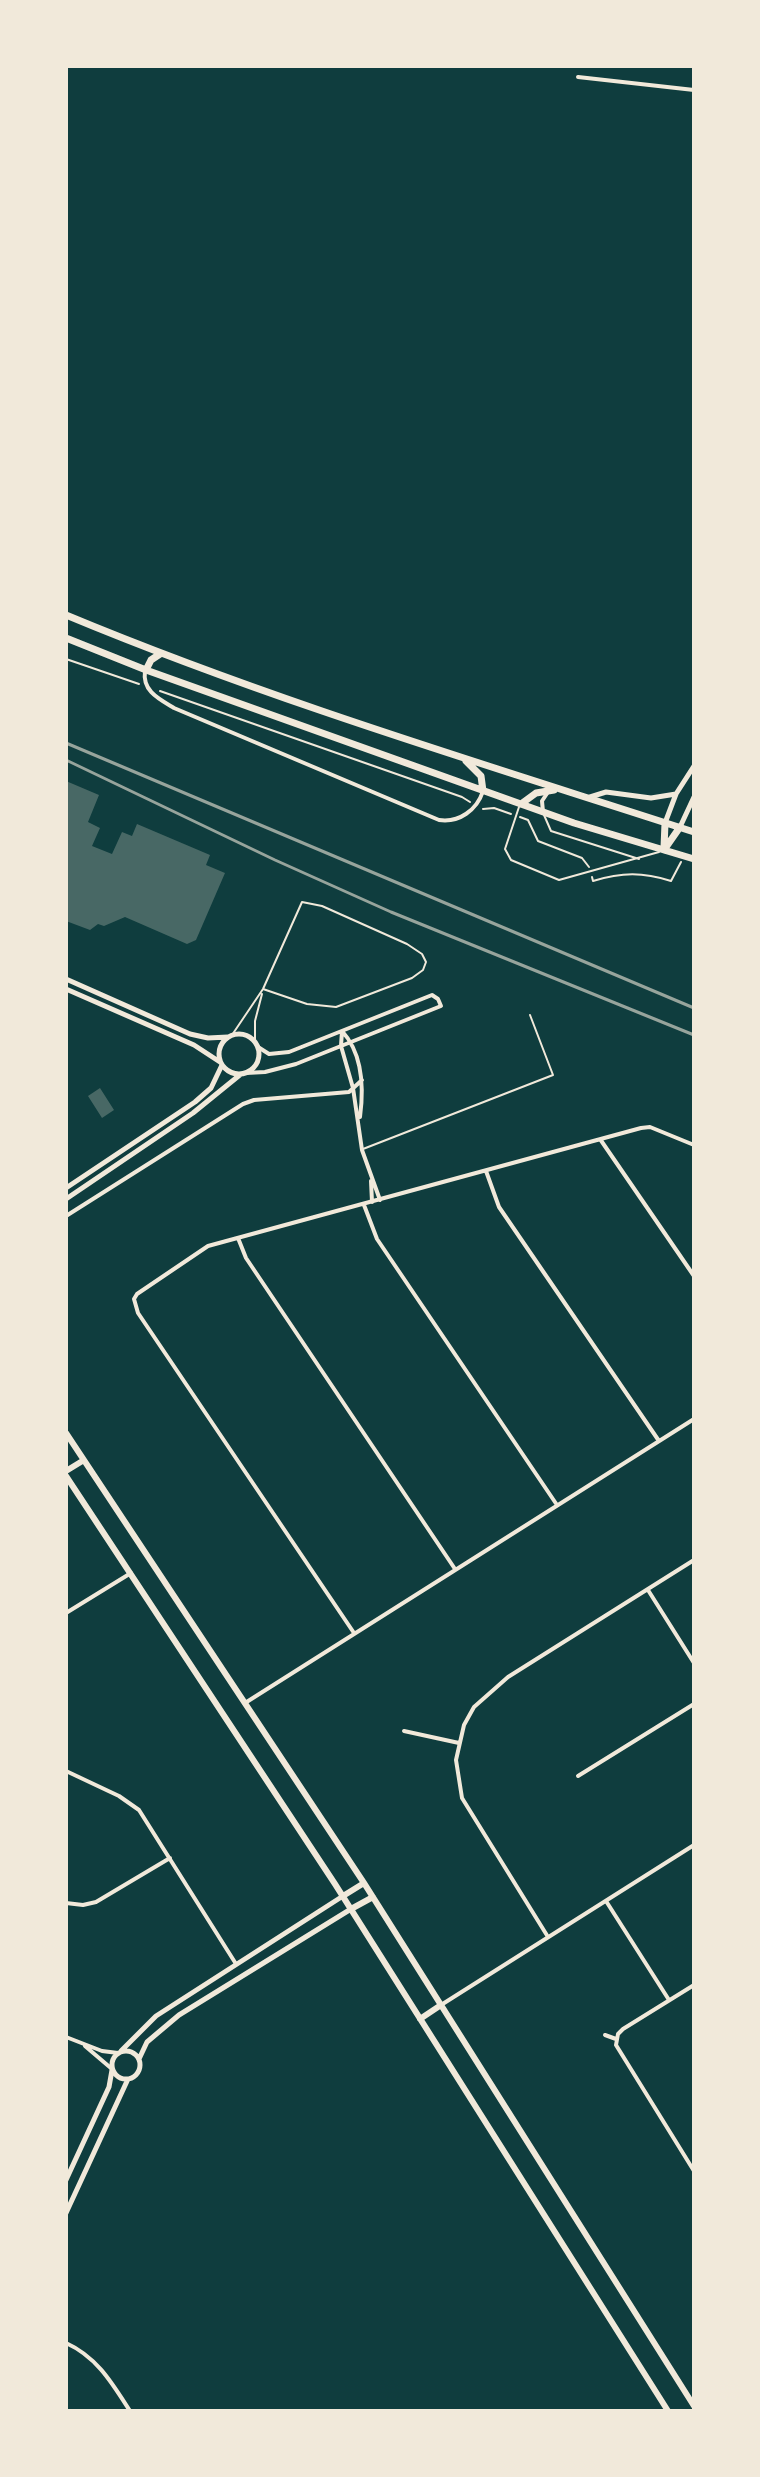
<!DOCTYPE html>
<style>
body{margin:0}
#map{position:relative;width:760px;height:2477px;overflow:hidden;background:#0f3d3e;font-family:Helvetica,sans-serif}
canvas{display:block}
.frame{position:absolute;inset:0;border:68px solid #f1e9da;pointer-events:none}
</style>
<div id="map">
<canvas width="760" height="2477"></canvas>
<div class="frame"></div>
</div>
<script>
const ctx = document.querySelector('canvas').getContext('2d');
ctx.lineJoin = 'round';
function fill(path, color) { ctx.fillStyle = color; ctx.fill(path, 'evenodd'); }
function strokePath(path, color, width, dash) { ctx.strokeStyle = color; ctx.lineWidth = width; ctx.lineCap = dash ? 'butt' : 'round'; ctx.setLineDash(dash || []); ctx.stroke(path); }
const building = new Path2D(`
 M66,781L99,795L88,822L100,828L92,846L112,854L122,832L132,836L137,824L210,855L206,865L225,873L196,940L187,944L125,917L104,926L98,924L90,930L66,921Z
 M100,1088L114,1110L102,1118L88,1096Z`);
const path = new Path2D(`
 M66,659L139,684
 M160,691L462,797L470,802
 M483,809L494,808L511,814
 M520,817L528,820L538,841L582,858L589,867
 M592,877L593,881C622,872 643,872 671,881L681,862`);
const service = new Path2D(`
 M519,807L505,849L511,860L559,880L659,852
 M544,815L551,831L639,859
 M232,1035L263,989L302,902L322,906L407,944L422,954L426,962L423,970L412,978L336,1007L307,1004L263,989
 M255,1043V1021L262,994
 M363,1149L553,1075L530,1015`);
const minor = new Path2D(`
 M578,77L694,90
 M145,671C142,691 159,699 174,708L439,820C459,823 477,810 483,791
 M543,812L542,801L548,792
 M342,1031L341,1046L353,1088L362,1150L380,1200
 M342,1031C363,1054 364,1087 360,1117
 M246,1073L265,1072L296,1064L441,1006L438,999L432,995L289,1052L269,1054L258,1047
 M600,1139L694,1276
 M486,1171L499,1207L659,1441
 M371,1181L372,1202
 M364,1205L377,1239L557,1505
 M66,1216L243,1104L254,1100L349,1092L362,1080
 M238,1238L246,1258L455,1569
 M648,1590L694,1663
 M66,1613L131,1573
 M354,1633L138,1313L134,1299L137,1294L208,1246L641,1128L650,1127L694,1145
 M245,1703L694,1419
 M404,1731L459,1743
 M66,1771L119,1796L139,1810L236,1964
 M578,1776L694,1704
 M606,1901L669,2000
 M66,1903L83,1905L96,1902L170,1858
 M548,1937L462,1798L456,1760L464,1725L474,1707L508,1677L694,1560
 M694,1985L623,2029L618,2034L616,2045L694,2171
 M441,2005L694,1845
 M605,2035L616,2039
 M66,2037L102,2051L118,2053
 M85,2046L112,2069
 M66,2343C97,2357 112,2383 130,2411`);
const tertiary = new Path2D(`
 M590,797L606,792L651,798L676,794
 M665,823L676,794L694,766
 M680,827L694,797
 M66,979L190,1034L208,1038L228,1037
 M66,989L194,1045L220,1062
 M219 1054a20 20 0 1 1 40 0a20 20 0 1 1-40 0Z
 M66,1188L195,1102L211,1088L222,1065
 M66,1199L193,1113L241,1074
 M112 2065a14 14 0 1 1 28 0a14 14 0 1 1-28 0Z
 M121,2051L156,2016L343,1896
 M139,2059L147,2042L179,2015L351,1909
 M66,2180L109,2087L112,2070
 M66,2213L128,2079`);
const primary = new Path2D(`
 M66,1433L364,1883L694,2406
 M66,1471L84,1460
 M66,1476L335,1884L668,2411
 M343,1896L364,1883
 M351,1909L373,1897
 M420,2019L441,2005`);
const trunk = new Path2D(`
 M66,615C270,700 484,764 694,832
 M66,638L146,670L574,823L694,859
 M146,670L151,660L160,654
 M466,761L481,776L483,791
 M521,804L536,793L554,790
 M664,848L665,823
 M664,850L680,827`);
const rail = new Path2D(`
 M66,743L694,1008
 M66,760L275,860L391,912L694,1035`);
fill(building, '#486865');
strokePath(path, '#f1e9da', 2);
strokePath(service, '#f1e9da', 2);
strokePath(minor, '#f1e9da', 4);
strokePath(tertiary, '#f1e9da', 5);
strokePath(primary, '#f1e9da', 6);
strokePath(trunk, '#f1e9da', 7);
strokePath(rail, '#97a49c', 3);
</script>
